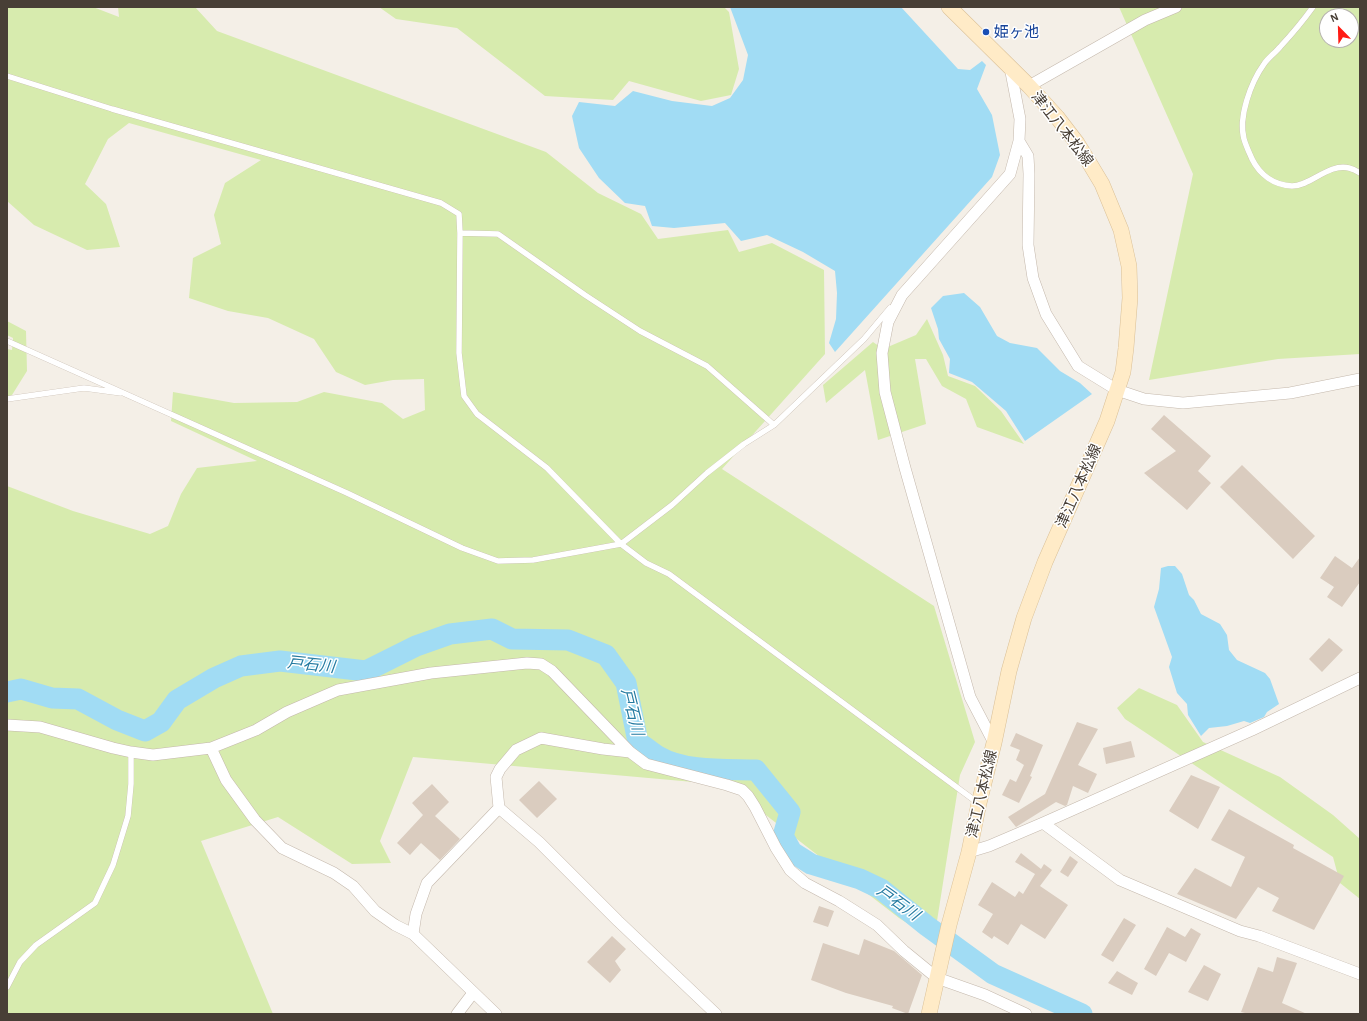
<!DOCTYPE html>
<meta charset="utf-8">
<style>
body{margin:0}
#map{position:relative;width:1367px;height:1021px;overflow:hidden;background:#f4efe7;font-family:"Alegreya Sans",sans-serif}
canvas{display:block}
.frame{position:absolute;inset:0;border:8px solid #483f36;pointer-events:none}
.north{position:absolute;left:1319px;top:8px;width:40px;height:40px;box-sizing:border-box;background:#fff;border:1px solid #b6b2af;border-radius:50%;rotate:337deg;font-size:11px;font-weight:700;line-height:16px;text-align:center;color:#483f36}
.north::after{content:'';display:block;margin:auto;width:14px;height:18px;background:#ff1b14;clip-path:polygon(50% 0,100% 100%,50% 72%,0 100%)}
</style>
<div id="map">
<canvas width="1367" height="1021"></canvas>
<div class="frame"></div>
<div class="north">N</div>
</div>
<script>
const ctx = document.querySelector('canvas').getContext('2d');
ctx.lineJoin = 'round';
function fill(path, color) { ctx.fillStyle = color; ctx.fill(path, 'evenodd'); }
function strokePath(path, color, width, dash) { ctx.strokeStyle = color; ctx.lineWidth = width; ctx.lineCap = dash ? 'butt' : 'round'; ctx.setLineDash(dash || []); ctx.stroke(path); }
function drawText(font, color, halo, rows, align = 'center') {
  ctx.font = font + ' "Alegreya Sans","Noto Sans JP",sans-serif'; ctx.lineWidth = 3; ctx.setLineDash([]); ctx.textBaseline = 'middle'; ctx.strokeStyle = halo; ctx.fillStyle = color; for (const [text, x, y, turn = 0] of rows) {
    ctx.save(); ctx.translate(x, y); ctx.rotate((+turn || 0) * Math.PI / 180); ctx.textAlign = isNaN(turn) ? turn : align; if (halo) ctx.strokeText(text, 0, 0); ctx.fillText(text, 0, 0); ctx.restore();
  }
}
const green = new Path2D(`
 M7,7H93L119,17L118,7H195L217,31L546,152L598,193L641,214L658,239L728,230L739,252L772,243L824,270L825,354L722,469L934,606L975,742L960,775L934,940L899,918L727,785L413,757L380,841L391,863L352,864L278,817L201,841L273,1014H7V486L73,511L150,534L168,526L181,494L197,468L257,461L171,421L173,392L234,403L297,402L324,392L382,403L403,419L425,410L424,379L393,380L365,385L336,372L314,339L268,318L228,311L189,298L193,258L221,244L214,215L225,183L261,160L129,123L108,139L85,184L106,204L120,247L87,250L34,225L7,201Z
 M379,7H724L729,12L739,69L731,95L701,101L629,81L613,100L545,96L457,28L396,19Z
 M1119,7H1360V354L1278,359L1149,380L1193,174ZM1327,16H1351V40H1327Z
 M927,319L943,355L948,376L975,386L1001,411L1024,444L977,427L966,399L942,386L926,359H915L926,424L878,440L865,370L826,403L823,385L873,342L883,349L916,335Z
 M7,321L26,331L27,371L7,403V349L12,350L13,338L7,335Z
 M1139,688L1177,705L1203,742L1280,777L1333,815L1360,839V899L1340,883L1333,857L1125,719L1117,708Z`);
const water = new Path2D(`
 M730,7H901L958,69L970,70L982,61L986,65L977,89L992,115L1000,155L992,177L835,352L829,343L836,319L837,293L835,271L803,252L767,235L741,241L725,223L674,228L652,226L645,206L625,203L599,178L579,148L572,116L579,102L615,106L633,91L672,101L712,106L730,98L743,80L748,55Z
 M964,293L980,307L997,336L1010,343L1037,348L1060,371L1080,383L1092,394L1025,441L1006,411L972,382L949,373L950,359L939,339L938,329L931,308L943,296Z
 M1168,566H1175L1182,574L1189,595L1194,600L1201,614L1220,624L1227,635L1229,650L1237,660L1265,673L1270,679L1279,704L1267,712L1264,717L1250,723L1244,721L1227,726L1209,728L1201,736L1188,715L1187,704L1177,693L1169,667L1172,657L1154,607L1159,589L1161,568Z`);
const river = new Path2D(`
 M7,692L21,689L52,698L78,699L117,720L145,731L161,722L177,700L214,678L241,666L280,661L366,671L416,646L450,634L492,629L512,639L568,640L606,655L626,683L638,742C645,746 651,752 658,756C685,772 726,769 756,770L790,812L783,836L792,852L811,864L860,879L881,889L927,926L993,974L1082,1014`);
const building = new Path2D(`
 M1164,415L1211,456L1198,471L1211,483L1187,510L1144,473L1176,451L1151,429Z
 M1242,465L1315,536L1293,559L1220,487Z
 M1335,556L1352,568L1360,557V582L1342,607L1327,597L1334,587L1320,578Z
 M1329,638L1343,650L1322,672L1309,659Z
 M1077,722L1098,729L1078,765L1097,774L1088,793L1073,786L1067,805L1065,806L1056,802L1016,827L1008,817L1045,794Z
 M1016,733L1043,745L1030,776L1032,777L1019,803L1002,795L1010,779L1016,782L1024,765L1016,760L1020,750L1010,746Z
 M1131,741L1135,757L1106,764L1103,748Z
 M1191,775L1220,787L1198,829L1169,811Z
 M539,781L557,799L537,818L519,800Z
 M432,784L449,802L435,816L460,839L440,860L421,843L410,855L397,843L423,815L412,803Z
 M1229,809L1294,845L1293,848L1344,876L1314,930L1272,911L1279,898L1258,887L1236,919L1177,894L1195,868L1231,887L1245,857L1211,840Z
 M1021,853L1041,869L1044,864L1052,870L1040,886L1068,905L1045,939L1021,924L1008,945L994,936L992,939L982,932L993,914L978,905L992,882L1015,897L1019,891L1023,894L1035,874L1015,862Z
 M1070,856L1078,862L1068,877L1060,872Z
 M819,906L834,911L828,927L813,922Z
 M1124,918L1136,925L1113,962L1101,955Z
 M1167,927L1185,937L1191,928L1201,934L1186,962L1169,953L1156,976L1144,969Z
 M612,936L626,949L615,961L621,970L610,983L587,962Z
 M864,939L894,951L922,975L908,1014L892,1008L893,1006L846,993L811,980L823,943L859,955Z
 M1277,957L1297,963L1282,1003L1307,1014H1249L1241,1012L1258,967L1273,972Z
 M1204,965L1221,974L1208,1001L1188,992Z
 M1117,971L1138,983L1132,995L1108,983Z`);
const service = new Path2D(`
 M1313,7C1303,21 1292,34 1280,47C1275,53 1268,58 1264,64C1251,82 1238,117 1244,139C1246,146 1249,152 1252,159C1260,175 1274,185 1292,186C1311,186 1328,163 1349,168C1353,169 1357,171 1360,173
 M7,76L112,109L441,203L459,214L460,233L459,353L464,396L477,414L547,468L621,544L646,563L669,574L978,803
 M460,233L498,234L585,295L640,331L707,366L774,425
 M7,341L347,493L462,548L498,561L533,560L621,544L672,505L707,473L744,444L774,425L864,339L890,308
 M7,399L84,388L121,393
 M7,987L20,962L36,945L95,903L113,865L128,816L131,784V752`);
const minor = new Path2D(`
 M1029,86L1145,20L1176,7
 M1019,141L1028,156L1029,174L1028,245L1033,278L1046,314L1078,366L1117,390L1144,399L1183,403L1290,393L1360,379
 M7,725L40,727L113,748L131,752L153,755L211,748L256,730L287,712L338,690L431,673L527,663L541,664L552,671L630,752L646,764L727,785L742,790L748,796L755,807L776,848L790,870L805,883L839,901L877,925L904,951L937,978L985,995L1026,1014
 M994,743L970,697L905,468L885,392L882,353L888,322L902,295L1010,174L1019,141L1020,119L1010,67
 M211,748L226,780L255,820L282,848L334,873L353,886L375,911L395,925L413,934L496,1014
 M630,752L603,749L541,738L516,750L500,769L496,777L499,808L539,842L618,921L716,1014
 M1043,823L1120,880L1240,931L1259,936L1360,974
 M969,852L989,846L1043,823L1252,730L1360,678
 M413,934L416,914L427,883L499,808
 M457,1014L473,993`);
const secondary = new Path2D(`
 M929,1014L949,925L969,852L979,803L994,743L1009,671L1024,618L1045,562L1107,421L1123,372L1126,348L1130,298L1129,266L1121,230L1102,184L1090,164L1077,143L1057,117L1029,86L949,7`);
const markers = [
 [986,32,4,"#1a4fb4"]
];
const transitNames = [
 ["姫ヶ池",994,32]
];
const streetNames = [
 ["津江八本松線",1062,129,52],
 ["津江八本松線",1079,486,-66],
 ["津江八本松線",982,794,-77]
];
const waterNames = [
 ["戸石川",311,665,6],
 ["戸石川",632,712,76],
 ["戸石川",898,903,36]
];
fill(green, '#d7ebae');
fill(water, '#a1dcf4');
strokePath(river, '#a1dcf4', 21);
fill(building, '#daccbf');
strokePath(service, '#c4b8ac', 6);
strokePath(minor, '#c4b8ac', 12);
strokePath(secondary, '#dac097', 16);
strokePath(service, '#fff', 5.5);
strokePath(minor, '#fff', 11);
strokePath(secondary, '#ffebc7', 15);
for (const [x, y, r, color] of markers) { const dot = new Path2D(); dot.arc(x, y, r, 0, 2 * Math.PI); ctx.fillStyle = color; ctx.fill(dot); strokePath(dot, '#fff', 1.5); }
drawText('15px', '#164399', '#fff', transitNames, 'left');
drawText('15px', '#483f36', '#fff', streetNames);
drawText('italic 16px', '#257ba1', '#fff', waterNames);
</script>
